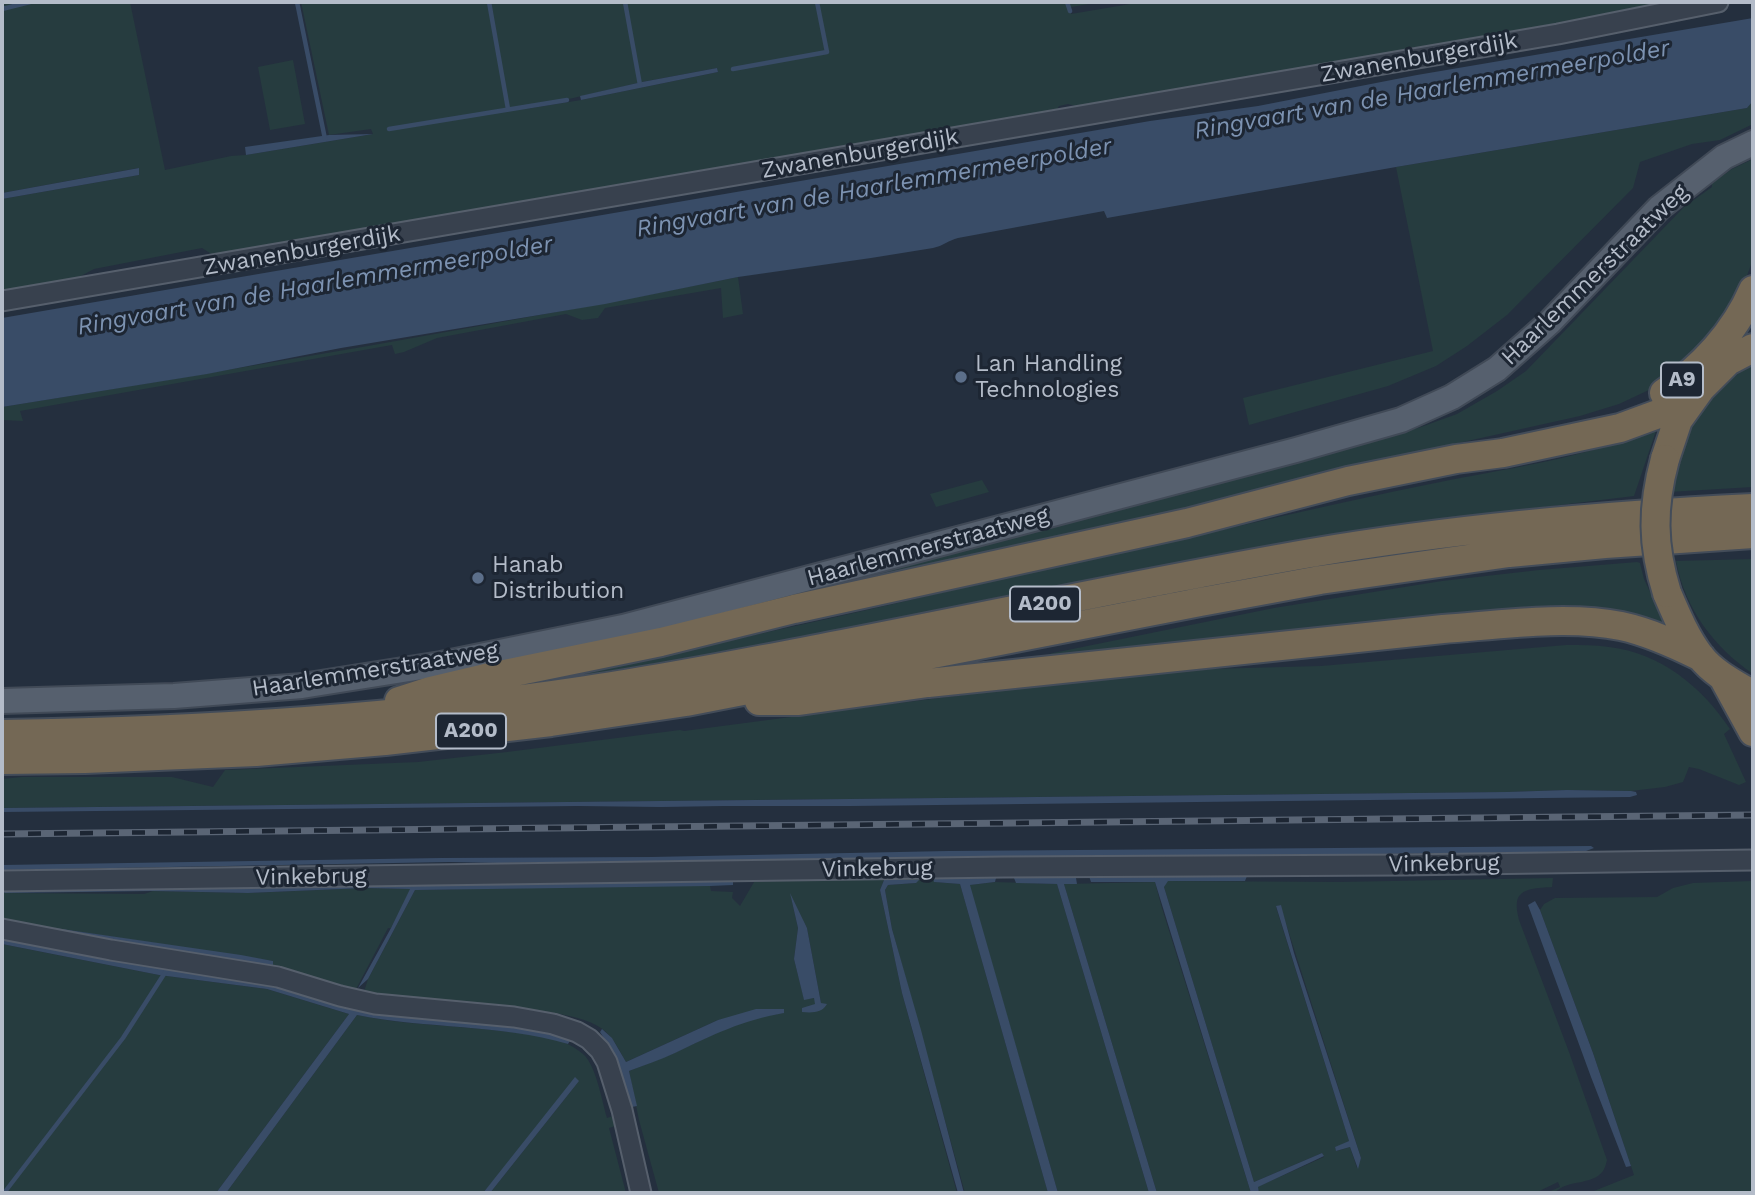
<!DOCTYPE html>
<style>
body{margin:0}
#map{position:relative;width:1755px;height:1195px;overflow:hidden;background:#242f3e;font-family:"Work Sans",sans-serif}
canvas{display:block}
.frame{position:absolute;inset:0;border:4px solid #b4bcc9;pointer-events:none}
</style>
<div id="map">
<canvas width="1755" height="1195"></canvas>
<div class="frame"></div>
</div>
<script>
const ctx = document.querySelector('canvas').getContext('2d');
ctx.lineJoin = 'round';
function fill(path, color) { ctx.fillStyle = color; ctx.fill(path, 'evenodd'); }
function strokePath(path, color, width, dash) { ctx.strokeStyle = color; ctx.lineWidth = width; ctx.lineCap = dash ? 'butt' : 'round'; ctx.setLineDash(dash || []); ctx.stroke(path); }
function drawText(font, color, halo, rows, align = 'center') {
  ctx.font = font + ' "Work Sans",sans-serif'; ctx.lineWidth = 6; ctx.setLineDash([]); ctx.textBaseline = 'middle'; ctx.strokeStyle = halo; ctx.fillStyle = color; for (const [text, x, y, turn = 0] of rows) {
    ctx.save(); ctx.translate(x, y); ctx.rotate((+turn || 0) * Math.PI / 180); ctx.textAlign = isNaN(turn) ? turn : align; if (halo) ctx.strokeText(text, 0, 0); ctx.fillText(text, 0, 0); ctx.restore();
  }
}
const green = new Path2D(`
 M2,2H130L165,170L231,156L246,155L373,134L371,129L329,135L301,2H1101L1071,7V14L1142,2H1673L1669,5L1553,24L1083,108L1068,104L1059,106L1054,114L638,182L213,255L202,248L94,269L77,278L2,292V199L139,175L138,168L2,193ZM717,68L718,72L581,100L526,109L642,82Z
 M293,60L305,124L270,130L258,67Z
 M1753,101V124L1720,140L1692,144L1640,162L1633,188L1507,315L1467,346L1436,366L1388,386L1249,425L1243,398L1433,351L1396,167L1747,108Z
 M1753,159V259L1739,298L1720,328L1676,372L1651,389L1619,404L1580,416L1346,468L1176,513L739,610L901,565L1138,505L1421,427L1457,414L1497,391L1526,371L1684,207L1712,187V183L1732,169Z
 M738,277L743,314L723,318L721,288L605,308L598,318L582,320L566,314L437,338L404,352L395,354L392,345L20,411L23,421L2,420V407C248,367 494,326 738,277Z
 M1753,363V487L1669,492C1675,473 1680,453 1687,435C1699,404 1727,381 1753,363Z
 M1654,430L1656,431L1634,496L1372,528L1027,591L755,648L653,668L512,689L514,684C753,640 988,580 1226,529C1300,512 1375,495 1450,480C1519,467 1588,456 1654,430Z
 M982,480L989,492L936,507L930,494Z
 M1753,559V674C1714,647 1685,609 1676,561Z
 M1637,562L1640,563L1644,579L1665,624C1647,618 1630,613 1611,609C1578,604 1544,608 1511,610L979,673L1053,653L1274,608L1442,581L1539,570Z
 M1566,645C1581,645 1595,645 1609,647C1661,653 1702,687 1730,729L1724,734L1746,782L1739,785L1699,769L1689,767L1683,782L1665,787L1631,791L1567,790L1506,792L2,808V779L22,777H172L213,787L225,770L418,762L507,752L680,730L684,731L867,707L1069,682L1209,669L1321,666Z
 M920,875V880L933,879L935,882L960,884L1048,1193H965L892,929L885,890L888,885L916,883L884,880L880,890L902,993L957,1193H659L639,1120L629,1071L672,1054L731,1026L758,1017L784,1013L718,1020L626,1062C619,1050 613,1036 601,1028C576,1011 522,1010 491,1007C449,1003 406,999 363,995L368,979L415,890L701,885L710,886L711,891L733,892L732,898L740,906L757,877ZM791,897L807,928L821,1003L815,1004V998L804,999L794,959L798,928Z
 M1553,878L1552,887C1540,888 1519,887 1517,902C1516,908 1518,915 1519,920L1569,1052L1607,1160C1606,1164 1605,1168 1603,1171C1592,1186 1566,1179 1555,1193H1546L1560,1187L1558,1182L1535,1193H1259L1257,1187L1324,1157L1322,1153L1254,1182L1164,887L1167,881L1339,882ZM1280,905L1361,1158L1357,1168L1350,1147L1337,1151L1335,1148L1349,1141L1276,907Z
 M1753,881V1193H1589L1634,1175L1593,1053L1540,910L1544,904L1555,898L1657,897L1673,888L1693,883Z
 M995,882L1057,884L1149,1193H1058L969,885Z
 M1155,882L1161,905L1251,1193H1157L1064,884Z
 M365,888L411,889L391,928H388L353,995L33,933L273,964V961L34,925L2,922V893L144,894L153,891L248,893Z
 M2,944L159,975L267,989L349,1014L216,1193H2Z
 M357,1015C404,1025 453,1025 501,1031C527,1034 562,1035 583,1054C596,1065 602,1101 607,1118L613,1116L616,1126L609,1128L626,1193H490L579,1081L483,1193H226Z`);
const water = new Path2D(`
 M1753,18V101L1747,108L1396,167L1107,218L1104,211L958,238C949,240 943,246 933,248L871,258L738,277L605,304L341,348L207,374L2,407V318L1150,121L1258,106L1417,75Z
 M717,68L718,72L581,100L580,96L642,82Z
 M373,134L246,155L245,147L329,135Z
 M139,168V175L2,199V193Z
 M1567,790L1631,791L1636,792L1637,795L1630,797L851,806H724L661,807L578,806L2,812V808L1506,792Z
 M1591,846L1594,848L1586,851L1489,853L893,858L499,863L450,862L2,870V865L441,858L651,857L948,851Z
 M1089,876H1247L1245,881H1168L1164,887L1254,1182L1322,1153L1324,1156L1258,1187L1259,1193H1251L1155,882H1091Z
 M996,878L995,882L970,885L1058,1193H1048L960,884L934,882L933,879Z
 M1014,878H1076L1077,884H1064L1157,1193H1149L1057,884L1016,883Z
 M884,880H919L916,883L888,885L885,890L892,929L921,1030L964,1193H958L902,993L880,890Z
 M733,881V885L710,886L415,890L368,979L358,988L391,928L410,889L365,888L248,893L153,891L5,893L3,891Z
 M790,893L807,928L821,1003L827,1004C822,1013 812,1013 802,1012V1008L815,1004L814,998L804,1000L794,959L798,928Z
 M1535,901L1540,910L1593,1053L1631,1166L1626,1167L1591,1077L1528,905Z
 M1281,905L1294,953L1361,1158L1358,1169L1350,1147L1336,1151L1335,1147L1349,1141L1276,906Z
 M34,925L241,955L273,961V965L203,956L47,932Z
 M2,938L272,986L351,1009L394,1016L508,1024L548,1032L571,1039L568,1044C499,1024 427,1029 357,1015L226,1193H216L349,1014L267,989L159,975L2,944Z
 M756,1009H784V1013C743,1020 712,1035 675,1053C660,1060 644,1065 629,1071L637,1106L632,1107L616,1057L600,1032L602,1029L612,1038L626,1062L718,1020Z
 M575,1077L579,1081L490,1193H483Z`);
const stream = new Path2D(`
 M297,2L325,139
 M489,2L508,109
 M625,2L640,85
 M1067,2L1070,11
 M2,9L30,2
 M733,69L827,52L817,2
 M389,129L567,100
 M4,1193L123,1038L166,971`);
const minor = new Path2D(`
 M2,301L1558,34L1718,2
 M2,881L1003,867L1401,865L1753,860
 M2,929L111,950L278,977L340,996L375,1004L514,1017L553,1024L577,1032L589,1039L600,1050L607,1062L622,1110L641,1193`);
const major = new Path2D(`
 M2,701L174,696L302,686L441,664L623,627L1296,450L1401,420L1452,397L1497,369L1550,322L1659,208L1724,157L1753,143`);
const highway = new Path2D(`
 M1664,393C1702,368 1735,332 1753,290
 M1665,459L1678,420L1701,388L1728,361L1753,348
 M1667,593C1676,614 1686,638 1700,656C1714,674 1735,684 1753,695
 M1724,679L1753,732
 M399,701L430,691L485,678L661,642L794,609L1187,523L1348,481L1456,459L1503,453L1620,428L1658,414L1701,388
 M759,701H799L928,683L1443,629C1498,625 1567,615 1621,626C1649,632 1675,644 1701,657
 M2,734C197,731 393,719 586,690C657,680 727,666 796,653C968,620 1139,583 1311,553C1457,528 1605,515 1753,508
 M2,760L85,759L256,752L385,741L551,722L686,702L1200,602L1320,580L1509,553L1605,544L1753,534`);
const rail = new Path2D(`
 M2,834L1753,815`);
const highwayBridge = new Path2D(`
 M1665,459C1652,507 1652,545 1667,593`);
const markers = [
 [961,377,7,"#5c6f8a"],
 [478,578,7,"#5c6f8a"]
];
const shields = [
 [1682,380,42],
 [1045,604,70],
 [471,731,70]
];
const shieldNames = [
 ["A9",1682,380],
 ["A200",1045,604],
 ["A200",471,731]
];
const streetNames = [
 ["Zwanenburgerdijk",1419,58,-10],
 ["Zwanenburgerdijk",860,154,-10],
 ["Zwanenburgerdijk",302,251,-10],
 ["Haarlemmerstraatweg",1595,275,-44],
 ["Haarlemmerstraatweg",928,547,-15],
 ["Haarlemmerstraatweg",375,670,-9],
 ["Vinkebrug",1444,864,-1],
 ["Vinkebrug",877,869,-1],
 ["Vinkebrug",311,877,-1]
];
const poiNames = [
 ["Lan Handling",975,364],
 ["Technologies",975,390],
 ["Hanab",492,565],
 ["Distribution",492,591]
];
const waterNames = [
 ["Ringvaart van de Haarlemmermeerpolder",1432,90,-10],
 ["Ringvaart van de Haarlemmermeerpolder",874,188,-10],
 ["Ringvaart van de Haarlemmermeerpolder",315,286,-10]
];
fill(green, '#263c3f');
fill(water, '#394c67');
strokePath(stream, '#394c67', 4.5);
strokePath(minor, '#565f6c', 23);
strokePath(major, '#414a57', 28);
strokePath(highway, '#434c59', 32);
strokePath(minor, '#38414e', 19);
strokePath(major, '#56606e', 24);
strokePath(highway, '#746855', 28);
strokePath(rail, '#5a6575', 7);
strokePath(rail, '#1d2633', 4.5, [13]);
strokePath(highwayBridge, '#434c59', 32, []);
strokePath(highwayBridge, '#746855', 28);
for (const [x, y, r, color] of markers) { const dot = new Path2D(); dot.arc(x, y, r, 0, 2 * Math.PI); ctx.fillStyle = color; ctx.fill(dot); strokePath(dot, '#1d2633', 2.5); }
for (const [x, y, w] of shields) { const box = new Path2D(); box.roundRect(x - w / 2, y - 17.5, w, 35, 5); ctx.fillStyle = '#1d2633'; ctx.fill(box); strokePath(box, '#b4bcc9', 2); }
drawText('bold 21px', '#b4bcc9', null, shieldNames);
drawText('23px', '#b4bcc9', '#1d2633', streetNames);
drawText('23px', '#b4bcc9', '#1d2633', poiNames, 'left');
drawText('italic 24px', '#7c92b1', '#1d2633', waterNames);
</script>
